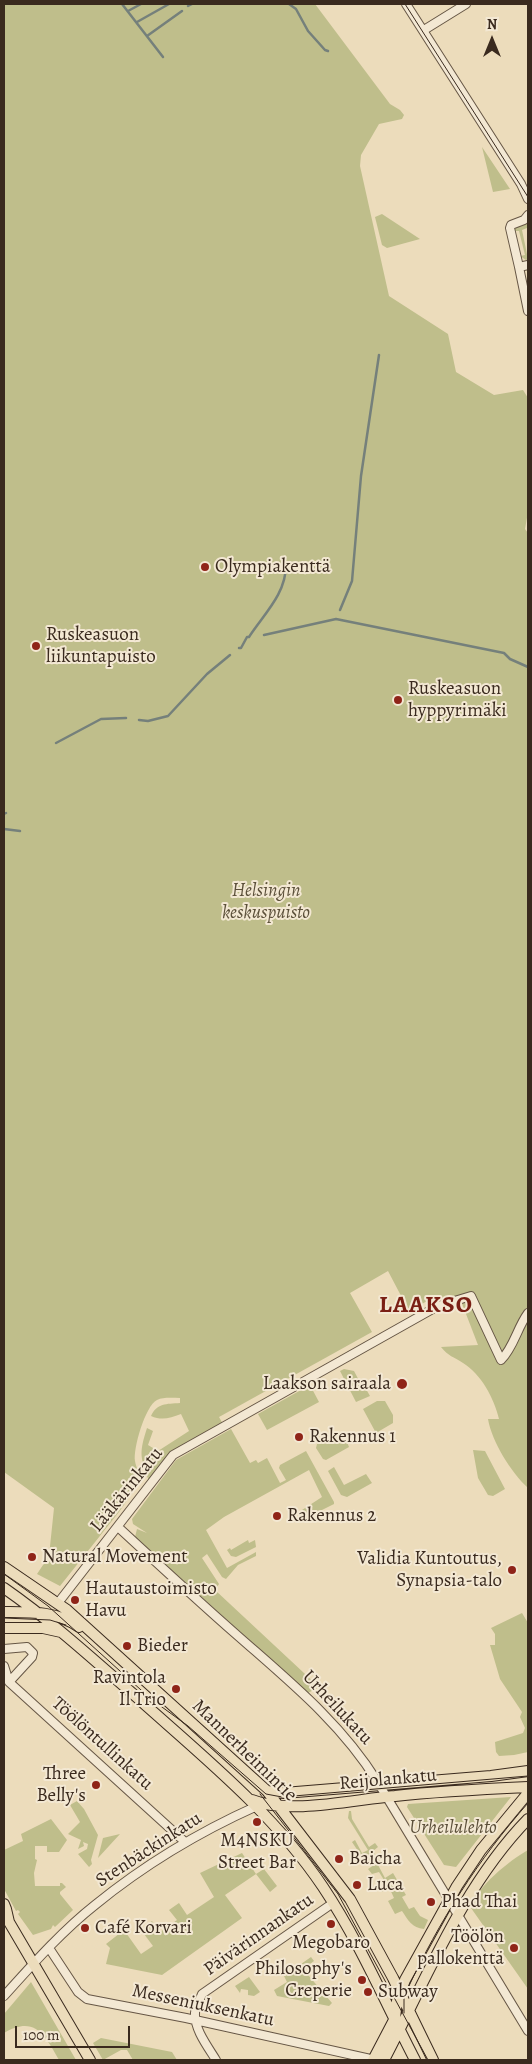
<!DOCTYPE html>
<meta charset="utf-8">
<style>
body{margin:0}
#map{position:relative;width:532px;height:2064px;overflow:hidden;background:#ecdcbb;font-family:Alegreya,serif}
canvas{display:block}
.frame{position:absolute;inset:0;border:5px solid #3a2a1e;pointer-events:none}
.north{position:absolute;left:467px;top:15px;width:50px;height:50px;-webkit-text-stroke:4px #f3e8d3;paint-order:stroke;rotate:0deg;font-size:14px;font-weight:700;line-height:20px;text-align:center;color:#3a2a1e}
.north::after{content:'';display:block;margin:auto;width:18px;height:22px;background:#3a2a1e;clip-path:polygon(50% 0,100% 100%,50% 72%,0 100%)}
.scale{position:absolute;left:15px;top:2026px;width:115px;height:22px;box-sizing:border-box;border:2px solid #3a2a1e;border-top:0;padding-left:6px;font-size:15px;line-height:18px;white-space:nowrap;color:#3a2a1e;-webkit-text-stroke:4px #f3e8d3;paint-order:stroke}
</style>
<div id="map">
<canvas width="532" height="2064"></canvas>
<div class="frame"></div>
<div class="north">N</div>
<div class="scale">100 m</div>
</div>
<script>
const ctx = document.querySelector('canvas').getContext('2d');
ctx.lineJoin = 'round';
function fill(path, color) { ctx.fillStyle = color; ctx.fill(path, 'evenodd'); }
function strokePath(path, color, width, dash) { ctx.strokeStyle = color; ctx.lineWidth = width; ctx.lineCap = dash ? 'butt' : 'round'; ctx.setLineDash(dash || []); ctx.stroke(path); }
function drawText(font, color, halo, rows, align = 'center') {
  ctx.font = font + ' Alegreya,serif'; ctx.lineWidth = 4; ctx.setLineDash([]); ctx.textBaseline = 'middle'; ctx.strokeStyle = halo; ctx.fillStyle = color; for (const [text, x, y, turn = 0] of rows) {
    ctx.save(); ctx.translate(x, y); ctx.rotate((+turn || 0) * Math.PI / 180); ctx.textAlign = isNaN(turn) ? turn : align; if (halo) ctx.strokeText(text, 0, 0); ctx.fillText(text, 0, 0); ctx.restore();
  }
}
const green = new Path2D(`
 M4,4H315L390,104L400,110L404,115L402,119L379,124L361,155L360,166L389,296L448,334L456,372L494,395L523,390L528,398V512L525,529L528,533V1488C511,1472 492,1442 488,1419H499C494,1398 481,1374 463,1363C453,1356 449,1357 441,1347L478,1345L461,1301L429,1300L409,1311L388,1271L350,1293L372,1332L219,1417L223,1424L173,1450L163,1461L149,1481C140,1457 139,1453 147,1428L153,1431L148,1445L158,1451L189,1431L181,1414C170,1418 162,1421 151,1416C157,1403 166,1404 180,1403V1398C172,1398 163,1397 157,1400C145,1406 133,1449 135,1461C136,1468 140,1473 142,1479L119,1512L60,1586L37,1574L49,1556L54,1508L4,1472Z
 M482,147L510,189L493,192Z
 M382,214L420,239L387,248L382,245L375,217Z
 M528,221L527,228L522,230L528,259L526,260L520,256L525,255L519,231H515L514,229Z
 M344,1369L354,1371L364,1390L366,1389L370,1396L356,1402L340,1371Z
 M310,1385L319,1402L267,1430L258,1414Z
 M377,1401H385L393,1415V1423L376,1433L363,1409Z
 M231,1429L250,1463L256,1460L258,1463L267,1458L280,1483L286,1480L279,1468L280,1465L306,1451L334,1502V1504L306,1518L302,1510L322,1497L309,1470L224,1517L206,1530L227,1568L256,1552V1556L238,1565L226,1579L222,1577L207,1554L202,1558L219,1584L215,1590L319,1687L308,1693L135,1537L137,1529L147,1533L133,1524L132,1519L176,1460Z
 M339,1432H343L349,1447L326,1460L323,1459L316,1448L317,1444Z
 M473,1450L485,1451L505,1489L493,1496L488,1495L478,1478Z
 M334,1467L344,1485L366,1474L372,1483L347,1497L341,1495L328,1471Z
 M248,1540L249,1543L255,1540L256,1547L236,1557L231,1556L227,1550L230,1548L231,1550Z
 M522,1613L528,1623V1752L514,1755L499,1756L496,1752L495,1742L523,1733L525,1728L520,1717L522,1712L500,1679L490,1645H495V1634L491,1628Z
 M511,1797L456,1867L444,1865L407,1807L408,1804Z
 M77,1801L84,1809L98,1835L91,1860L92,1864L89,1867L78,1854L87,1849L88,1844L83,1842L84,1846L78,1849L81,1840L68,1834L80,1822L70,1805Z
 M349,1811H351L352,1819L369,1847L375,1843L378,1847L373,1851L381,1863L378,1865L385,1878L393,1873L406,1895L402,1897L409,1909L414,1907L420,1916L428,1920L424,1929C412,1928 408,1920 402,1911L395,1914L388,1901L394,1898L388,1885L384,1887L385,1890L382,1892L377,1884L384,1880L379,1872L372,1874L368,1869L374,1865L372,1860L366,1863L352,1842L355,1840L362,1853L368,1850L348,1818Z
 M51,1819L67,1840L59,1852H47V1846H35V1859L37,1860L34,1873L35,1886H60V1883H62L66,1887L60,1892V1894L73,1910L55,1927L53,1925L51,1929L33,1935L18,1914L20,1912L18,1910L16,1911L4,1889V1850L23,1841L21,1834Z
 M120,1834L98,1858L103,1838Z
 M528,1850V1989L471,1908C477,1886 509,1861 528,1850Z
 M242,1853L256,1874L264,1869L277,1886L270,1892L256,1874L225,1895L242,1918L162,1975L106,1964L110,1948L106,1944L124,1930L141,1954L153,1946L141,1930L152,1921L160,1932L177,1920L169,1910L179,1903L187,1915L214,1897L200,1873Z
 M311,1957L314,1961L303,1969L332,2003L329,2006L277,1996L274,1990L287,1982L284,1976Z
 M249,1977L260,1992L254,1996L248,1995V1990L241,1989L240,1993L235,1986Z
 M31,1982L76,2060H59C45,2035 35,2015 4,2033V2014Z
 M101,2038L172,2052L177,2060H133L127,2050H121L103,2060L93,2043Z`);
const stream = new Path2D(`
 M122,4L163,57
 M289,4L296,9L308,31L325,50L328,51
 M188,6L192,4
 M128,11L141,4
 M137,22L169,4
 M147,36L182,11
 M340,610L352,581L361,476L379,355
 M264,635L336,619L504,653L510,659L528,667
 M239,648H241L247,637H249C264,614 286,594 286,565
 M139,720L148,721L168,716L207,674L230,655
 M56,743L101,719L126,718
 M4,814L6,813
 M4,829L20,831`);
const minor = new Path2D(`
 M406,4L521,184L528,199
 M424,30L466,4
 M528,215L524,220L511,225L510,228L519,267L528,265
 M519,267L528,311
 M118,1527C158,1564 198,1601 238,1636C289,1681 341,1723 377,1781L528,2031
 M58,1603L173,1455L438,1306L471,1296L501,1360C514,1347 517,1328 528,1313
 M4,1649L27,1647L33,1653L32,1657L9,1682
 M4,1666L9,1682L185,1842
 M49,1948L78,1992L87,1999L186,2018L375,2060
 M4,1996C32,1965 62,1931 95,1905C144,1865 199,1832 257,1806
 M216,2060C208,2047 194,2029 195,2013C195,2007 200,2000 202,1994L333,1903`);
const major = new Path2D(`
 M4,1567L67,1610L267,1791L350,1899L393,1978L433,2060
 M4,1588C54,1623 95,1661 141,1701C206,1759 274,1814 323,1887C359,1941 385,2002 415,2060
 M4,1612C30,1612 57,1611 79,1627
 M4,1628H43L61,1632
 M267,1791L284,1793L491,1776L528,1771
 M252,1800C289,1815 356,1799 395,1796C440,1791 484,1789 528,1787
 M4,1904L6,1909L9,1922
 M4,1918L9,1922L90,2060
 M373,2060L395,2018L397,2001L405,1980L457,1886L481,1850L528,1793
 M384,2060C427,1978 462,1887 528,1819`);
const tram = new Path2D(`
 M405,4L528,197
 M4,1574L48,1606L151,1699L188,1726L266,1794L282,1797L528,1776
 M4,1618L50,1620L66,1625
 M260,1794L338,1894L428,2060
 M404,2013V1999L407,1990C440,1920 477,1861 528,1803`);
const markers = [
 [205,567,5,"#8f2418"],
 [36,646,5,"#8f2418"],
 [398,700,5,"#8f2418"],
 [402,1384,6,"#8f2418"],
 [299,1437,5,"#8f2418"],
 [277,1516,5,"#8f2418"],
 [32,1557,5,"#8f2418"],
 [512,1570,5,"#8f2418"],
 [75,1600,5,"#8f2418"],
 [127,1646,5,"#8f2418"],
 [176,1689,5,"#8f2418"],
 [96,1785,5,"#8f2418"],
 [257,1822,5,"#8f2418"],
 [339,1859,5,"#8f2418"],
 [357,1885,5,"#8f2418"],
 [431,1902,5,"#8f2418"],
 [331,1924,5,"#8f2418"],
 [85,1928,5,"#8f2418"],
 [514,1948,5,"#8f2418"],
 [362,1980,5,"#8f2418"],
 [368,1992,5,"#8f2418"]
];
const poiNames = [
 ["Olympiakenttä",215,567],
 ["Ruskeasuon",46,635],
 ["liikuntapuisto",46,657],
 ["Ruskeasuon",408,689],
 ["hyppyrimäki",408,711],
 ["Laakson sairaala",391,1384,"right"],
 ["Rakennus 1",309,1437],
 ["Rakennus 2",287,1516],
 ["Natural Movement",42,1557],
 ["Validia Kuntoutus,",502,1559,"right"],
 ["Synapsia-talo",502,1581,"right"],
 ["Hautaustoimisto",85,1589],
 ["Havu",85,1611],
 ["Bieder",137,1646],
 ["Ravintola",166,1678,"right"],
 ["Il Trio",166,1700,"right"],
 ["Three",86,1774,"right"],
 ["Belly's",86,1796,"right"],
 ["M4NSKU",257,1841,"center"],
 ["Street Bar",257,1863,"center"],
 ["Baicha",349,1859],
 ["Luca",367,1885],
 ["Phad Thai",441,1902],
 ["Café Korvari",95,1928],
 ["Töölön",504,1937,"right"],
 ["pallokenttä",504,1959,"right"],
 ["Megobaro",331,1943,"center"],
 ["Philosophy's",352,1969,"right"],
 ["Creperie",352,1991,"right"],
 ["Subway",378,1992]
];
const parkNames = [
 ["Helsingin",266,891],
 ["keskuspuisto",266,913],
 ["Urheilulehto",453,1828]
];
const streetNames = [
 ["Lääkärinkatu",127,1490,-51],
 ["Urheilukatu",337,1708,47],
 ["Töölöntullinkatu",102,1744,42],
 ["Mannerheimintie",244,1751,44],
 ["Reijolankatu",388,1780,-5],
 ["Stenbäckinkatu",149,1850,-33],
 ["Päivärinnankatu",259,1935,-35],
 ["Messeniuksenkatu",203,2006,12]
];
const districtNames = [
 ["LAAKSO",426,1306]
];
fill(green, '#bfbe8b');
strokePath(stream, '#75807b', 2.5);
strokePath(minor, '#665645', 10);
strokePath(major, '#3a2a1e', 12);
strokePath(minor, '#f3e8d3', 8);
strokePath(major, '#ecdcbb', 10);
strokePath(tram, '#3a2a1e', 1);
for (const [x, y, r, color] of markers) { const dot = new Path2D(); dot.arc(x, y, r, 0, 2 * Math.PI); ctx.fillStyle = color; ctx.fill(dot); strokePath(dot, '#f3e8d3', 2); }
drawText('19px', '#3a2a1e', '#f3e8d3', poiNames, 'left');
drawText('italic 19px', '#5b4f39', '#f3e8d3', parkNames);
drawText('19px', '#3a2a1e', '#f3e8d3', streetNames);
ctx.letterSpacing = '1px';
drawText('bold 24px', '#7a1f14', '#f3e8d3', districtNames);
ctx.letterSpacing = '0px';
</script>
